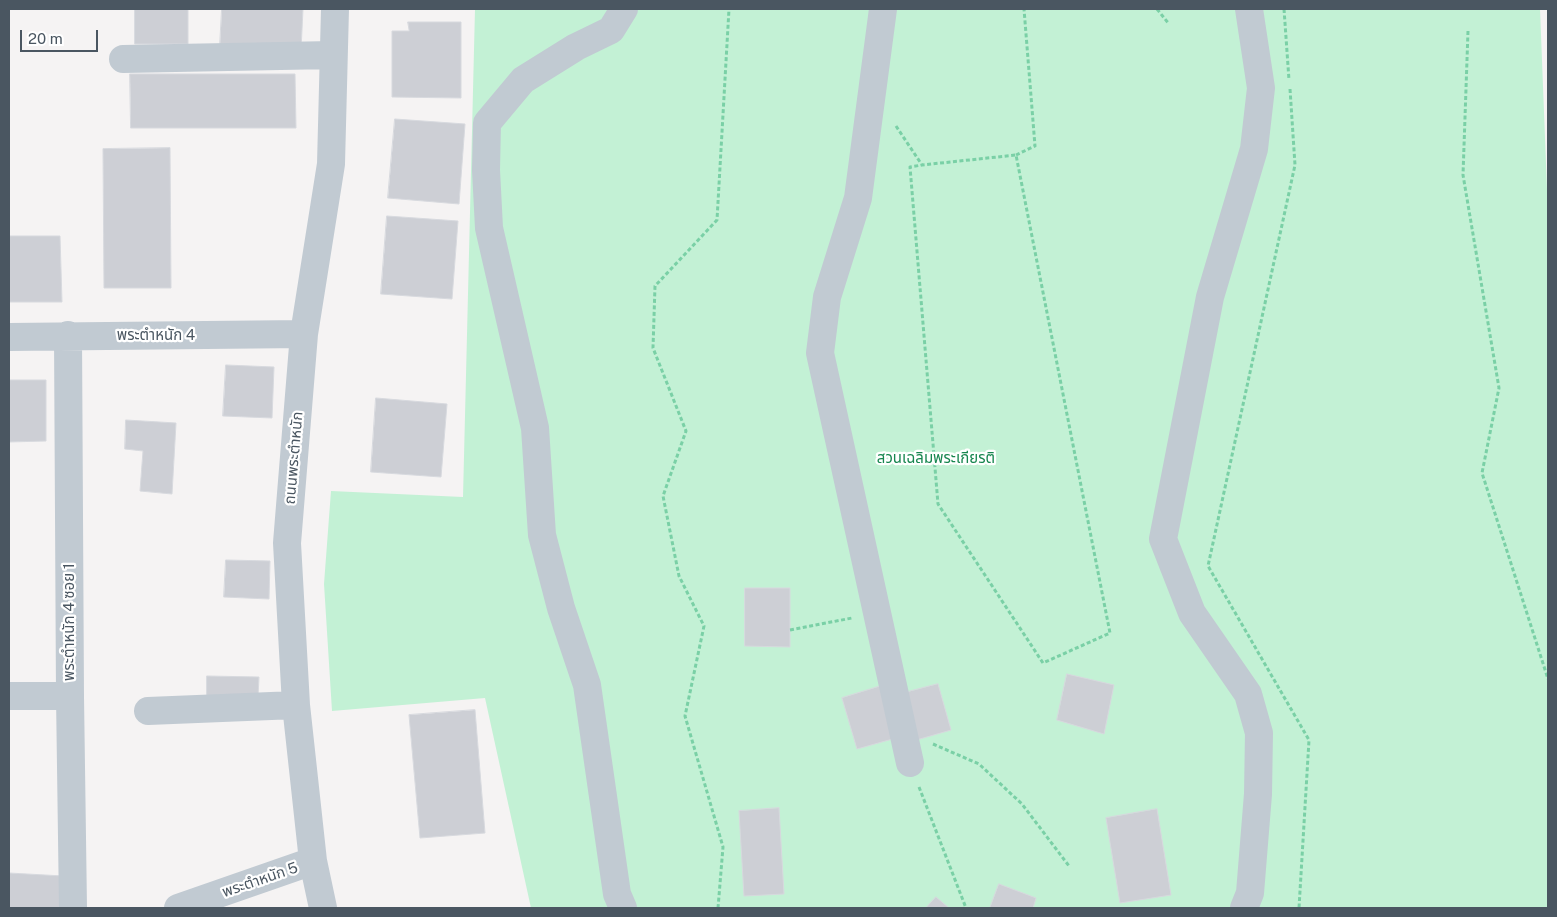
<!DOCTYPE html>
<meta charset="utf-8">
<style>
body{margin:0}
#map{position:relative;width:1557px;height:917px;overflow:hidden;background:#f5f3f3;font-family:"Public Sans",sans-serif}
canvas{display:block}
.frame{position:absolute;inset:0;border:10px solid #4a5661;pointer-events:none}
.scale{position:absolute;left:20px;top:30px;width:78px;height:22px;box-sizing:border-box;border:2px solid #4a5661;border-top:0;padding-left:6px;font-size:15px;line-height:18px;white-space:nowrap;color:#4a5661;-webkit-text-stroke:4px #fff;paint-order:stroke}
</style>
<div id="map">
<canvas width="1557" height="917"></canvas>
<div class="frame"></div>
<div class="scale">20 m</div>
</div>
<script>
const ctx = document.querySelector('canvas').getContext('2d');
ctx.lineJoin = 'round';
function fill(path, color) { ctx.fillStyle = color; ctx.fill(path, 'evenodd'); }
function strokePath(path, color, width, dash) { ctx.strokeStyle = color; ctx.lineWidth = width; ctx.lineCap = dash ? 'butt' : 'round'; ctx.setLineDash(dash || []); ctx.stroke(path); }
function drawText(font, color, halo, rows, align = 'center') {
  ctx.font = font + ' "Public Sans","Noto Sans Thai",sans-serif'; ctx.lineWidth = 4.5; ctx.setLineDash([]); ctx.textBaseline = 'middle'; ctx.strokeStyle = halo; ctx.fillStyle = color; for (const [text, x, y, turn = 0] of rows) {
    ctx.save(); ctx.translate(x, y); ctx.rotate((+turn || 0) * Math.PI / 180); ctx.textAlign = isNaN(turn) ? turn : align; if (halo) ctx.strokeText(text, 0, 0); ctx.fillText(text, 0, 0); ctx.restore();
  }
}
const green = new Path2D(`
 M475,9H1540L1548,215V908H531L485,698L332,711L324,584L331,491L463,497Z`);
const building = new Path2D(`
 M135,9H188V44H135Z
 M222,9H303L301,50L220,46Z
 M408,22H461V98L392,97V31H409Z
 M130,74H295L296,128H131Z
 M395,119L465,124L459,204L388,198Z
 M170,148L171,288H104L103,149Z
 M387,216L458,221L452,299L381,294Z
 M9,236H60L62,302H9Z
 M226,365L274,367L272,418L223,416Z
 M9,380H46V441L9,442Z
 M376,398L447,404L441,477L371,472Z
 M126,420L176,423L172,494L140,491L143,451L125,449Z
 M226,560L270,561L269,599L224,597Z
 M745,588H790V647L745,646Z
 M1067,674L1114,685L1104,734L1057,720Z
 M207,676L259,677L258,697L207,696Z
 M938,684L951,730L913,741L900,694Z
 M881,686L896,738L857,749L842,698Z
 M475,710L485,833L420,838L409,715Z
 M779,808L784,894L744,896L739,811Z
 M1157,809L1171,895L1120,903L1106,818Z
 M9,873L63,876L66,908H9Z
 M999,884L1036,898L1033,908H990Z
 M936,897L949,908H926Z`);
const path = new Path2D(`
 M1157,9L1169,24
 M1284,9L1289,80
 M1468,31L1463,175L1499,388L1482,473L1548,679
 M1290,89L1295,165L1208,566L1309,740L1299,908
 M896,126L922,165L1016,155L1110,633L1043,663L938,504L910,167L922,165
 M1016,155L1035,146L1024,9
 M790,630L852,618
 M933,744L979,764L1022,804L1069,866
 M919,787L966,908
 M718,908L723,847L685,716L704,626L679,576L663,496L686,431L653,348L655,286L717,220L729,9`);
const minor = new Path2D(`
 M883,9L858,198L827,297L820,353L910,763
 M123,59L333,55
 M68,335L70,696L73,908
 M9,337L304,334
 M9,696H70
 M148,711L296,705
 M178,908L313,861
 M323,908L313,861L296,705L287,543L304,334L331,164L335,9
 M623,908L617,894L587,685L561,608L542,535L535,428L489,228L486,170L487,123L523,80L576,47L611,30L624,9
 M1244,908L1250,893L1258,794L1259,733L1248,694L1192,613L1163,539L1210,297L1254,149L1261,88L1249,9`);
const streetNames = [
 ["พระตำหนัก 4",156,335],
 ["ถนนพระตำหนัก",294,458,-85],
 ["พระตำหนัก 4 ซอย 1",69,622,-90],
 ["พระตำหนัก 5",260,880,-19]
];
const parkNames = [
 ["สวนเฉลิมพระเกียรติ",936,458]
];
fill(green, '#c3f1d5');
fill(building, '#cdcfd5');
strokePath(building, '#d7d9de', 1);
strokePath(path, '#7ad0a6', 3, [4, 2.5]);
strokePath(minor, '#c1cad2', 28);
drawText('15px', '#4a5661', '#fff', streetNames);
drawText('15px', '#17864f', '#fff', parkNames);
</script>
